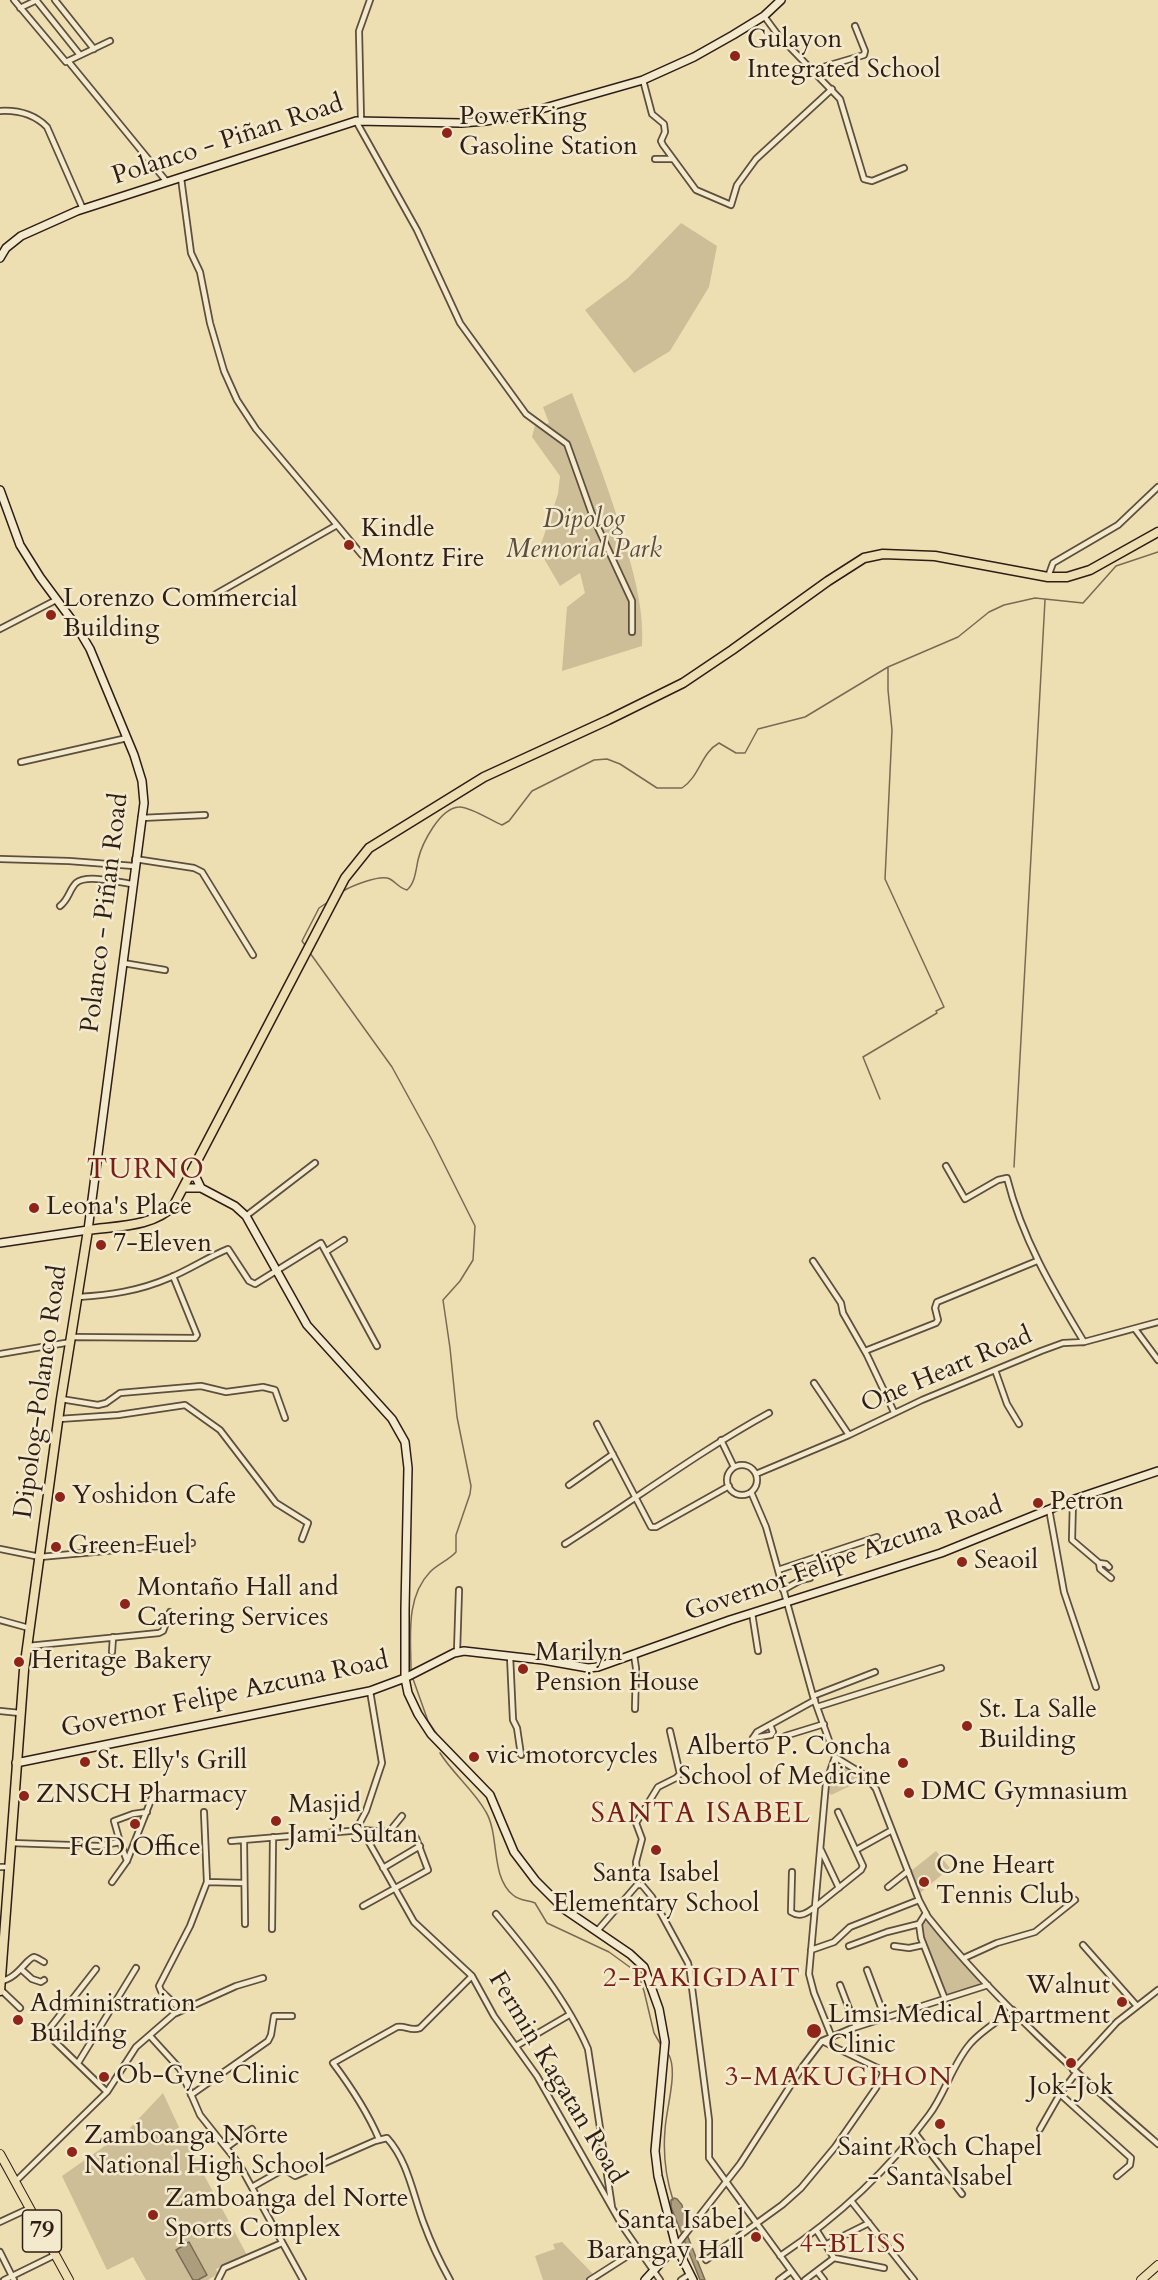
<!DOCTYPE html>
<meta charset="utf-8">
<style>
body{margin:0}
canvas{display:block;background:#eddfb2}
</style>
<canvas width="1158" height="2280"></canvas>
<script>
const ctx = document.querySelector('canvas').getContext('2d');
ctx.lineJoin = 'round';
function fill(path, color) { ctx.fillStyle = color; ctx.fill(path, 'evenodd'); }
function strokePath(path, color, width, dash) { ctx.strokeStyle = color; ctx.lineWidth = width; ctx.lineCap = dash ? 'butt' : 'round'; ctx.setLineDash(dash || []); ctx.stroke(path); }
function drawText(font, color, halo, rows, align = 'center') {
  ctx.font = font + ' Cardo,serif'; ctx.lineWidth = 5; ctx.setLineDash([]); ctx.textBaseline = 'middle'; ctx.strokeStyle = halo; ctx.fillStyle = color; for (const [text, x, y, turn = 0] of rows) {
    ctx.save(); ctx.translate(x, y); ctx.rotate((+turn || 0) * Math.PI / 180); ctx.textAlign = isNaN(turn) ? turn : align; if (halo) ctx.strokeText(text, 0, 0); ctx.fillText(text, 0, 0); ctx.restore();
  }
}
const green = new Path2D(`
 M681,223L717,246L709,287L670,351L634,373L585,310L628,278Z
 M572,393C592,445 612,496 627,550C636,582 644,613 642,646L562,671L567,607L585,593L580,573L560,586L539,550L558,494L560,476L532,437L535,425L542,426L549,423L543,407Z
 M837,1761L865,1779L831,1795L829,1793V1781Z
 M936,1851L950,1868L920,1893L911,1871Z
 M923,1922H928L980,1977L979,1985L949,1995L945,1993L922,1934Z
 M163,2093L183,2136L247,2255L216,2269L218,2274L208,2280H146L133,2257L107,2270L62,2176L129,2129Z
 M562,2242L595,2276L585,2280H543L535,2256L555,2249L553,2244Z`);
const water = new Path2D(`
 M674,2198L677,2199L682,2205L688,2237L705,2280H700L671,2207V2200Z
 M189,2242L207,2275L198,2280H193L176,2250Z`);
const stream = new Path2D(`
 M343,891C352,886 380,874 390,879C397,883 399,888 407,890C415,883 416,870 418,860C422,843 440,808 459,807C469,806 492,821 502,825L509,821L532,791L594,760L607,759L620,764L657,788H682C700,776 701,753 719,743L736,753H745L758,729L805,717L888,667L958,637L989,612L1004,605L1035,598L1083,603L1116,566L1158,552
 M305,945L302,941L319,908L328,902
 M310,953L392,1067L432,1140L475,1226L473,1260L460,1281L443,1300L450,1348L457,1417L471,1486L470,1494L456,1535V1552C449,1560 438,1564 430,1572C405,1598 411,1638 411,1671
 M880,1099L863,1057L937,1013L936,1011L944,1007L885,879L892,730L888,690V667
 M1014,1167L1045,600
 M412,1676L428,1721L436,1733
 M440,1753C453,1774 474,1790 486,1812C500,1836 490,1876 513,1895C520,1901 527,1900 535,1903L547,1923L609,1952L631,1968L640,1980L644,1991L654,2033L661,2045
 M669,2055C678,2073 666,2109 665,2130C663,2153 666,2178 673,2200`);
const street = new Path2D(`
 M14,0L66,62L110,41
 M36,0L80,55
 M55,0L94,49
 M20,8L37,0
 M764,16L778,35L840,99L864,179L872,181L904,168
 M68,61L167,182
 M813,70L864,55L865,51L855,26
 M643,80L652,114L664,124L665,132L661,141L663,145L696,190L731,205L737,185L756,159L832,89
 M0,111C18,110 34,114 47,127L83,209
 M361,120L359,31L370,0
 M356,121L417,230L460,323L526,414L567,444L593,517L632,601V632
 M655,159H672
 M181,178L191,253L200,272L210,323L224,371L237,400L256,429L337,525L209,598
 M337,525L362,555
 M1048,577L1053,563L1118,525L1158,487
 M0,629L56,600
 M21,762L127,738
 M141,818L205,815
 M0,859L69,861L134,866
 M135,859L194,868L202,872L253,955
 M60,906C69,899 69,890 76,883C86,874 118,882 132,884
 M123,963L165,970
 M946,1166L965,1199L998,1180L1007,1178C1022,1238 1052,1289 1084,1342
 M246,1216L315,1163
 M327,1251L344,1240
 M813,1261L841,1303L843,1313L867,1355L894,1412
 M78,1297C110,1295 139,1291 169,1278C189,1270 208,1257 228,1249L249,1281L255,1284L321,1243L377,1346
 M1135,1329L1158,1360
 M72,1337L195,1338L197,1335L173,1276
 M865,1351L936,1323L938,1320L935,1308L937,1302L1037,1261
 M0,1354L71,1342
 M995,1370L1007,1404L1019,1424
 M814,1383L849,1435
 M61,1399L98,1405L106,1403L120,1393L201,1386L226,1392L263,1387L275,1390L285,1418
 M59,1419L118,1415L185,1405L220,1430L276,1503L308,1523L302,1539
 M597,1424L651,1527H656L729,1486
 M721,1440L734,1467
 M727 1480a15 15 0 1 1 30 0a15 15 0 1 1-30 0Z
 M756,1474L849,1435L922,1400L1041,1351L1063,1343L1084,1342L1158,1322
 M569,1485L613,1454
 M751,1492L766,1527L813,1696L835,1757L866,1776L876,1789L919,1900L928,1917C995,2001 1077,2074 1158,2144
 M1073,1500L1072,1540L1099,1563L1100,1569L1111,1578
 M1049,1509L1064,1592L1096,1687
 M565,1544C633,1501 698,1452 769,1413
 M0,1549L40,1557L192,1543
 M1099,1563L1106,1564L1109,1567
 M778,1570L877,1537
 M783,1590L801,1580L810,1578
 M752,1613L758,1651
 M0,1620L29,1628
 M28,1646L159,1633L163,1631L170,1612
 M112,1652L113,1637
 M457,1652L459,1590
 M634,1655L636,1668L635,1709
 M510,1656L513,1720L517,1728L521,1755
 M813,1696L875,1672
 M817,1707L941,1668
 M0,1711L20,1713
 M785,1736L824,1724
 M753,1738L757,1732L815,1700
 M753,1738L771,1735L773,1732L770,1725
 M356,1830L366,1811L382,1763L370,1691
 M362,1830L389,1832L402,1816
 M244,1840L245,1924
 M231,1841L362,1830L414,1922L472,1976L494,2016L537,2076L623,2227L660,2280
 M120,1842L114,1821L133,1814L147,1812
 M11,1843L99,1846L120,1842L127,1861
 M821,1850L839,1888
 M856,1850L892,1830
 M0,1867H8
 M383,1868L420,1846
 M792,1872L791,1912C800,1918 807,1913 815,1907L826,1783L835,1757
 M112,1882L127,1861L153,1795
 M207,1882L244,1883
 M638,1885L636,1862L642,1839L636,1823L658,1787L676,1778L680,1774L670,1731
 M888,1887L908,1871
 M363,1906L428,1870L416,1838
 M926,1913L919,1924L921,1938L945,1999
 M496,1914C529,1953 568,2002 588,2049L612,2207
 M272,1929L273,1837
 M597,1931L637,1885H642L652,1897L688,1963L690,1972L709,2120V2158L798,2280
 M1083,1945L1137,2006
 M849,1946L887,1932L919,1924
 M894,1946L909,1948L923,1945
 M811,1950L834,1942L850,1927L919,1900
 M964,1958L997,1943L1035,1932L1075,1900
 M96,1969L46,2033L107,2092
 M22,1970L32,1979L41,1982L44,1980
 M867,1970L885,2018
 M1,1981C17,1979 27,1958 34,1957C36,1957 42,1961 44,1962
 M840,1985L856,2027
 M0,1989L20,2008
 M181,2010L161,1991L159,1986L190,1926L207,1882L204,1812
 M831,2035L814,1993L809,1974L815,1907L861,1870L863,1866L838,1812
 M150,2036L180,2069L200,2115L239,2164L303,2280
 M516,2046L569,2015
 M78,2063L136,1968
 M1073,2070L1117,2022L1158,1990
 M1076,2073L1060,2094L1131,2158L1130,2165L1117,2176
 M191,2095L268,2041L271,2035L274,2016H292
 M1040,2129L1060,2094
 M915,2133L962,2194
 M379,2139C367,2111 351,2087 333,2063L397,2027C405,2025 411,2032 420,2028L472,1976
 M227,2147L252,2129
 M15,2182L107,2092L136,2047L174,2014L236,1986L263,1978
 M252,2187L284,2169L295,2176L375,2141L387,2138C408,2161 413,2195 424,2224C431,2243 440,2262 450,2280
 M852,2202L914,2280
 M0,2222L30,2208
 M827,2244L869,2223
 M676,2246L740,2164L803,2066L822,2041L850,2029L988,1985
 M0,2252L14,2280
 M780,2256C838,2217 887,2172 929,2115C945,2094 952,2065 970,2044C981,2031 998,2021 1013,2010
 M834,2258L884,2268
 M706,2260L782,2205L801,2188L835,2147L876,2088L883,2074L882,2070L822,2041
 M817,2271L824,2280
 M4,2280L55,2255
 M218,2280L224,2268L282,2243
 M590,2280L637,2250
 M681,2280L690,2274
 M779,2280L791,2271
 M805,2280L834,2258L817,2231`);
const secondary = new Path2D(`
 M0,258L6,248L21,236L77,211L356,121L461,123L486,121L527,113L643,80L694,57L733,35L764,16L781,0
 M0,490L20,545L40,577L77,627L90,649L134,755L142,781L144,803L88,1230L0,1243
 M193,1171L201,1188
 M184,1188H201L235,1206L246,1216L307,1325L392,1419L405,1442L408,1468L405,1609V1678L408,1693L418,1714L431,1734L490,1795L514,1852L536,1881L564,1909L630,1954L644,1967L659,2009L665,2042L655,2151L658,2176L676,2246L693,2280
 M16,1763L370,1691L405,1678L454,1653L464,1651L543,1660L588,1668L598,1667L730,1620L941,1553L1075,1499L1158,1471
 M645,2280L676,2246`);
const primary = new Path2D(`
 M0,2154L69,2280
 M1141,2280L1158,2265`);
const highway = new Path2D(`
 M0,1991L24,1670L61,1399L88,1230C115,1226 155,1227 174,1205L345,878L369,848L484,777L608,720L683,683L732,650L828,581L864,558L883,554L935,556L1048,577H1067L1090,570L1158,532`);
const markers = [
 [735,56,6,"#8f2418"],
 [447,133,6,"#8f2418"],
 [349,545,6,"#8f2418"],
 [51,615,6,"#8f2418"],
 [34,1208,6,"#8f2418"],
 [101,1245,6,"#8f2418"],
 [60,1497,6,"#8f2418"],
 [1038,1503,6,"#8f2418"],
 [56,1547,6,"#8f2418"],
 [962,1562,6,"#8f2418"],
 [125,1604,6,"#8f2418"],
 [19,1662,6,"#8f2418"],
 [523,1669,6,"#8f2418"],
 [967,1726,6,"#8f2418"],
 [474,1757,6,"#8f2418"],
 [85,1762,6,"#8f2418"],
 [903,1763,6,"#8f2418"],
 [909,1793,6,"#8f2418"],
 [24,1796,6,"#8f2418"],
 [276,1821,6,"#8f2418"],
 [135,1824,6,"#8f2418"],
 [656,1850,6,"#8f2418"],
 [924,1882,6,"#8f2418"],
 [1122,2002,6,"#8f2418"],
 [18,2020,6,"#8f2418"],
 [814,2031,8,"#8f2418"],
 [1071,2063,6,"#8f2418"],
 [104,2077,6,"#8f2418"],
 [940,2124,6,"#8f2418"],
 [72,2152,6,"#8f2418"],
 [153,2215,6,"#8f2418"],
 [756,2237,6,"#8f2418"]
];
const shields = [
 [42,2231,39]
];
const shieldNames = [
 ["79",42,2231]
];
const poiNames = [
 ["Gulayon",747,41],
 ["Integrated School",747,71],
 ["PowerKing",459,118],
 ["Gasoline Station",459,148],
 ["Kindle",361,530],
 ["Montz Fire",361,560],
 ["Lorenzo Commercial",63,600],
 ["Building",63,630],
 ["Leona's Place",46,1208],
 ["7-Eleven",113,1245],
 ["Yoshidon Cafe",72,1497],
 ["Petron",1050,1503],
 ["Green Fuel",68,1547],
 ["Seaoil",974,1562],
 ["Montaño Hall and",137,1589],
 ["Catering Services",137,1619],
 ["Marilyn",535,1654],
 ["Pension House",535,1684],
 ["Heritage Bakery",31,1662],
 ["St. La Salle",979,1711],
 ["Building",979,1741],
 ["Alberto P. Concha",891,1748,"right"],
 ["School of Medicine",891,1778,"right"],
 ["vic motorcycles",486,1757],
 ["St. Elly's Grill",97,1762],
 ["DMC Gymnasium",921,1793],
 ["ZNSCH Pharmacy",36,1796],
 ["Masjid",288,1806],
 ["Jami' Sultan",288,1836],
 ["FCD Office",135,1849,"center"],
 ["One Heart",936,1867],
 ["Tennis Club",936,1897],
 ["Santa Isabel",656,1875,"center"],
 ["Elementary School",656,1905,"center"],
 ["Walnut",1110,1987,"right"],
 ["Apartment",1110,2017,"right"],
 ["Administration",30,2005],
 ["Building",30,2035],
 ["Limsi Medical",828,2016],
 ["Clinic",828,2046],
 ["Ob-Gyne Clinic",116,2077],
 ["Jok-Jok",1071,2088,"center"],
 ["Zamboanga Norte",84,2137],
 ["National High School",84,2167],
 ["Saint Roch Chapel",940,2149,"center"],
 ["- Santa Isabel",940,2179,"center"],
 ["Zamboanga del Norte",165,2200],
 ["Sports Complex",165,2230],
 ["Santa Isabel",744,2222,"right"],
 ["Barangay Hall",744,2252,"right"]
];
const streetNames = [
 ["Polanco - Piñan Road",228,141,-18],
 ["Polanco - Piñan Road",106,913,-83],
 ["One Heart Road",947,1371,-23],
 ["Dipolog-Polanco Road",42,1392,-82],
 ["Governor Felipe Azcuna Road",844,1560,-19],
 ["Governor Felipe Azcuna Road",225,1696,-12],
 ["Fermin Kagatan Road",556,2078,59]
];
const parkNames = [
 ["Dipolog",584,521],
 ["Memorial Park",584,551]
];
const neighbourhoodNames = [
 ["2-PAKIGDAIT",702,1980],
 ["3-MAKUGIHON",839,2079],
 ["4-BLISS",853,2246]
];
const quarterNames = [
 ["TURNO",146,1172],
 ["SANTA ISABEL",701,1816]
];
fill(green, '#cdbe97');
fill(water, '#ac9d7d');
strokePath(water, '#7a6a54', 1.5);
strokePath(stream, '#7a6a54', 1.5);
strokePath(street, '#5e4e3d', 8);
strokePath(secondary, '#2f1d16', 10);
strokePath(primary, '#2f1d16', 10);
strokePath(highway, '#2f1d16', 11);
strokePath(street, '#f3eacd', 4.5);
strokePath(secondary, '#f3eacd', 7);
strokePath(primary, '#eddfb2', 8);
strokePath(highway, '#eddfb2', 8);
for (const [x, y, r, color] of markers) { const dot = new Path2D(); dot.arc(x, y, r, 0, 2 * Math.PI); ctx.fillStyle = color; ctx.fill(dot); strokePath(dot, '#f3eacd', 2); }
for (const [x, y, w] of shields) { const box = new Path2D(); box.roundRect(x - w / 2, y - 21, w, 42, 4.5); ctx.fillStyle = '#f3eacd'; ctx.fill(box); strokePath(box, '#2f1d16', 1.5); }
drawText('bold 24px', '#2f1d16', null, shieldNames);
drawText('26px', '#2f1d16', '#f3eacd', poiNames, 'left');
drawText('26px', '#2f1d16', '#f3eacd', streetNames);
drawText('italic 26px', '#5e4d3d', '#f3eacd', parkNames);
ctx.letterSpacing = '1.5px';
drawText('27px', '#7a1f14', '#f3eacd', neighbourhoodNames);
ctx.letterSpacing = '0px';
ctx.letterSpacing = '1.5px';
drawText('28px', '#7a1f14', '#f3eacd', quarterNames);
ctx.letterSpacing = '0px';
</script>
